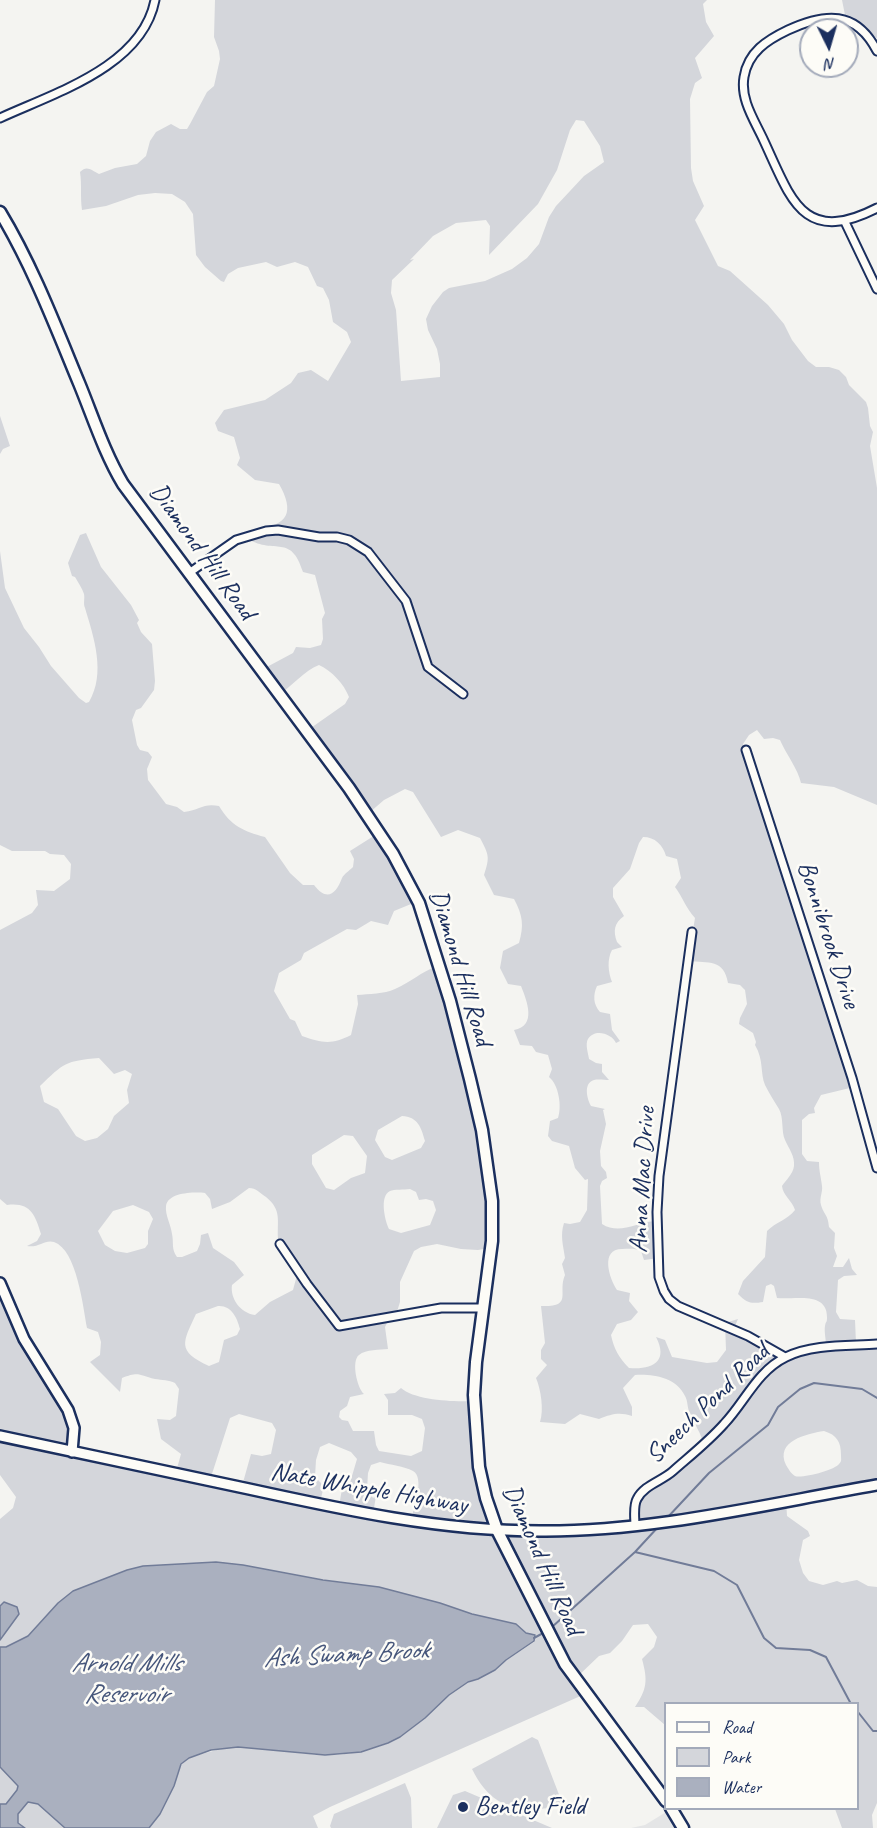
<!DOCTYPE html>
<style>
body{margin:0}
#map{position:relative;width:877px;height:1828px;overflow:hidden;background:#f4f4f1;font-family:Caveat,sans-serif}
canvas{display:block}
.legend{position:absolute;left:664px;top:1702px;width:195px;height:108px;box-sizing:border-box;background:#fdfcf7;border:2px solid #a3aaba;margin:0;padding:8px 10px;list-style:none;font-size:18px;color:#1b2f5e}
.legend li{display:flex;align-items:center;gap:12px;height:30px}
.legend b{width:30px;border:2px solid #a3aaba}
.north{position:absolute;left:799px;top:18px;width:60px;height:60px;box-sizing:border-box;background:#fdfcf7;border:2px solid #a3aaba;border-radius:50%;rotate:175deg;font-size:16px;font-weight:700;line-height:24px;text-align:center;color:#1b2f5e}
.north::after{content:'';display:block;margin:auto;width:21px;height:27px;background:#1b2f5e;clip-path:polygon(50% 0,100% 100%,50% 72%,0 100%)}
</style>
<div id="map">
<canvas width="877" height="1828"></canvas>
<ul class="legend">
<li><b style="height:8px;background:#fdfcf7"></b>Road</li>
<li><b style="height:16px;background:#d4d6db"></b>Park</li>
<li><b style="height:16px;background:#aab0bf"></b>Water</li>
</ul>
<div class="north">N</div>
</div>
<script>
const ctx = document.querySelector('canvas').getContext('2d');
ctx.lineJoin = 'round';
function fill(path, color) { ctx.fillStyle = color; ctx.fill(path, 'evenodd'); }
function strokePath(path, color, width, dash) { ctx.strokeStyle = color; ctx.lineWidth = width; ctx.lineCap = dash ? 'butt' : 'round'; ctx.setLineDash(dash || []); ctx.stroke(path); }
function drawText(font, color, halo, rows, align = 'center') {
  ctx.font = font + ' Caveat,sans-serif'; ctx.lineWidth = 5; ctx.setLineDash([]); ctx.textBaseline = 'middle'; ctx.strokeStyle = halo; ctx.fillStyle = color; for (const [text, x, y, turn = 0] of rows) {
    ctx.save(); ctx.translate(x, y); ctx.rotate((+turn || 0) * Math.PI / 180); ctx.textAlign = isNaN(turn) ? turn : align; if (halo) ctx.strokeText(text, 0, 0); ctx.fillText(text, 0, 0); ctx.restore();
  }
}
const built = new Path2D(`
 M671,1809L684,1828H631L645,1825Z`);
const green = new Path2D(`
 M215,0H707L703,4L706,22L714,36L695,58L702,78L695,83L690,99L691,168L693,181L704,206L695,220L718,266L730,271L768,305L784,324L792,340L808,361L816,367H829L839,370L846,377L849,385L866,402L868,408L870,426L873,432L870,446L877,488V805L834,787L801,783C798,769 786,754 780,740L773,738L764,739L757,730L749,735L743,744L765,803L854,1087L821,1095L814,1108L815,1113L809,1114L802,1120V1154L807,1161L819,1162C819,1171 821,1177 822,1186C823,1192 819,1198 821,1205C824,1215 828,1214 829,1227L835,1233L834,1248L837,1256L833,1267H843L849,1258L852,1269L857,1275L844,1276L838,1280L836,1312L840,1319L855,1320L856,1343L877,1342V1484L786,1500L787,1516L808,1531L810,1536L803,1540L799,1560L803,1573L809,1581L823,1585L837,1581L842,1583L857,1580L868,1586L877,1587V1803L872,1815L873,1828H842L835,1809L858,1808V1704H666L665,1725L644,1707H635C647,1689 648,1681 642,1659L654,1647L657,1637L648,1624L633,1625L622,1641L610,1653L599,1656L577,1677L585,1694L330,1807L313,1816L318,1828H149C159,1815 168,1801 174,1785C177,1779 177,1769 182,1764C186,1758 195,1756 202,1754C213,1751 225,1747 237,1747C267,1746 298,1755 328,1755C348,1755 367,1751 386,1744C422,1731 441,1689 478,1679L534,1642L529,1633H526L516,1624L472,1614L440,1603L379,1587L319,1579L243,1565L216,1562L143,1566L127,1570L73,1591L58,1603L28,1636L6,1647H0V1640L18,1613L4,1602L0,1606V1519L13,1508L16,1497L0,1475V1283L15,1320L68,1408L71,1448L176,1472L181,1454L161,1439L157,1419L170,1420L176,1416L179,1389L175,1383C169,1380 162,1380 155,1379C139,1375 139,1371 122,1378L120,1392L90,1362L100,1355L101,1342L98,1332L87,1328C83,1307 77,1250 54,1242C45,1239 39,1248 27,1246L37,1241L41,1234C35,1214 30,1202 7,1205L0,1199V930L32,913L38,905L36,890L54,891L70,879L71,864L64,855L50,854L45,851H12L0,845V551L5,588L24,628L39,647L51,666L79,698L86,703L89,702C106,673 94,638 85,608C83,603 85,599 84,594C82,588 78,582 75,577L72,576L68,563L80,535L86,533L101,567L131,605L139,620L137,623L141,632L152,644L155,681L154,690L141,708L136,710L132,720L137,745L140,750L148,752L152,757L147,769L148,780L166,804L177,807L184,812C200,810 203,803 219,806C231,826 243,831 265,837L290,873L303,885H314C327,902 336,894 342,878C344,874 349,871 353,867L354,859L350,851L380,832L416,902L394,911L388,925L371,921L356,930L347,929L304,953L301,960L279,973L274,991L290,1019L295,1021L302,1036C322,1043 332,1045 351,1035L358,1004L357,995C369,994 384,994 395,989C411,982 421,972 437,966L467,1076L491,1200L489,1248L478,1250L461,1249L437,1244L421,1247L414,1251L400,1282V1302L396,1315L390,1317L385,1327L388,1349C380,1350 366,1349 359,1355C351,1361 357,1388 364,1394L350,1397L347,1406L340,1411L339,1417L342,1420L348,1421L353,1431H374L376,1445L379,1451L411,1456L422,1451L425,1428L422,1419L412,1415H388V1400L384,1394L395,1393L401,1388C414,1400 453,1402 471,1401L496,1528L634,1525L637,1499L704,1445C701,1433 695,1425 690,1414C687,1408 688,1401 685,1396C676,1377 653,1374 635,1375L623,1388L632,1407V1416C619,1412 612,1414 599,1419L580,1414L565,1424L540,1422C544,1410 541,1390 536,1378L547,1365L541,1359V1350L545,1343L541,1306C574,1307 557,1293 565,1275L562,1264L565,1258C563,1245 560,1235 564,1223L570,1224L580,1222L587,1210L588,1179L585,1180L575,1168L569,1146L552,1141L548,1136L550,1121L558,1118C562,1107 559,1085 549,1077L552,1069L548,1055L536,1052L532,1046L520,1045L514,1030C537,1026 527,1001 521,986L508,984L500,968L503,951L519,943C524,925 523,916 514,899L494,895L484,875C490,857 489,855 480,838L458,830L441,837L413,792L405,789L384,800L369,813L308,730L345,704L349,697C344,684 332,671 319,665C304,671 293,685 280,694L265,668L293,653L296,647L310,648L321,645L323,639L322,619L325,613L315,575L303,572C291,533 275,555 248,539L254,535L257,528C288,526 295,512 279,484L255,480L237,465L240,458L234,437L218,431L215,423L224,410L265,400L291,383L298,373L311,370L328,381L351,342L347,332L333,322L329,300L323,288L317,286L308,267L295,262L277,267L266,262L238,268L228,274L224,282L221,281L205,267L196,255L193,214L185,202L172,194L155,193L138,195L106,206L82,210C80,197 82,185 80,172C87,165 91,170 99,174L115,168L137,164L146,156L150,141L156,132L171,124L180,129H187L190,124L207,92L214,86L220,59L219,51L214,37ZM576,120L584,121L600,146L604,162L584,176L556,206L549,217L539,244L527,258L512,269L485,281L449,288L443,292L432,306L426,319L428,330L437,349L440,364V377L401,381L396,310L391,293L392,280L414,259L410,260L433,236L456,223L486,220L490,226L489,255L538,204L557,170L570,130ZM643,837C655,837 663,845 666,856L677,859L681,878L675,887C683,898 686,908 695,918L688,961C709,963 724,959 728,983L740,985L745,990L747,1004L740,1018L739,1024L753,1033L756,1042L755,1045C764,1060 760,1073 765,1085C769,1093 774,1101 779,1109C784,1118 781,1131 785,1140C789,1149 795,1156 794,1166C793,1174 786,1180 782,1186C783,1196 792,1200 795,1210C787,1220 776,1222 767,1231L765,1257L743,1281L738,1294C747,1303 751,1304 763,1302L766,1286L771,1284L774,1286L777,1298C794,1300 827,1291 827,1317C827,1324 826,1320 825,1326C824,1332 826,1339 826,1345L783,1354L752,1334L735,1326L738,1319L725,1323L726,1350L717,1362L707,1363L672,1357L665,1340L656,1337C669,1362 652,1370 629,1368C619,1358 614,1349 611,1335L617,1324L631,1320L638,1312L629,1301L630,1293L617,1290C609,1278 600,1249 622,1249C629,1249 635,1248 641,1251L644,1260L659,1258L654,1221C636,1223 619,1235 602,1224L600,1186L602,1181L607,1178L606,1172L601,1166L600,1151L606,1124L603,1110L605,1109L591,1106C587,1099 583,1083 594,1080C598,1079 605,1080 609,1080L602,1072V1064L596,1063L589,1059C588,1053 585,1044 588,1039C595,1028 612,1034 616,1043L620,1041L612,1030L610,1014L600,1012C593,1004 593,995 597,986L612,982C608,972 607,959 612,950L622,947L617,942C613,931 614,923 624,916L613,897V888L630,869L639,843ZM99,1058L114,1074L125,1070L132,1074L127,1090L129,1103L114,1116L108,1129L97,1138L85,1141L76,1136L58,1109L44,1102L40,1086C64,1063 65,1061 99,1058ZM402,1116C418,1117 421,1127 425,1141L421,1148L392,1160L385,1157L375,1140L378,1130ZM344,1135L353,1136L367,1156L365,1173L351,1178L334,1190L326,1188L312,1164V1155ZM249,1188C256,1188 260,1193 266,1197C282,1210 277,1220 278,1239L300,1264L293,1290L270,1302L255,1315C240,1313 230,1298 232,1285L244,1275L234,1262L213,1248L208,1233L201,1235L200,1244L197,1251L182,1257H177C171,1249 174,1243 172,1234C171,1225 165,1215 166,1206C168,1192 195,1192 205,1193L210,1199L212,1209L230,1202ZM410,1189L416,1192L419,1200L426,1199L433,1201L436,1210L430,1225L401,1233L389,1229C385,1221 379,1196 390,1191C394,1189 404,1190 410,1189ZM133,1205L149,1212L153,1219L148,1231V1244L145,1248L127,1253L115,1251L105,1245L98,1231L113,1211ZM218,1306C231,1305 237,1317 240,1329L237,1335L224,1340L219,1362L209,1366C176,1351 183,1342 196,1314ZM239,1414L272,1423L276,1430L271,1454L262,1456L251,1454L242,1486L211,1477L230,1418ZM824,1431C837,1435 841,1442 841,1455C841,1460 842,1461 839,1464C835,1470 801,1479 795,1476C791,1474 788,1468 786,1465C775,1441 806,1434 824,1431ZM329,1443L351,1452L357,1459L349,1486L342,1489L339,1506L320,1502L324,1486L315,1477L316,1460L320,1447ZM380,1462C390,1465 404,1466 413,1471C425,1478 414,1508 411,1520L373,1514L376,1496L373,1498L367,1489L368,1473L371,1465Z
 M842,0H877V38L855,29L846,20Z
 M0,416L10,446L3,449L0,454Z
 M532,1737L538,1740L563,1805C522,1815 492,1810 472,1769Z
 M0,1767L18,1786L17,1790L6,1804H0Z
 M405,1783L411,1798L412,1828H331L330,1826L334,1814Z
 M465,1791L552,1828H437L453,1795Z
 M28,1802L38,1804L65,1828H25L18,1823V1814Z`);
const water = new Path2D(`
 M216,1562L243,1565L323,1580L379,1587L440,1603L472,1614L516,1624L526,1633L535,1635L534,1641L506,1660L495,1670L478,1679L468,1682L449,1695L425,1718L400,1737L388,1743L361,1752L325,1755L238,1747L211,1750L189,1758L181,1764L174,1786L160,1814L149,1828H65L38,1804L28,1802L18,1814V1823L25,1828H0V1804H6L17,1790L18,1786L0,1767V1647H6L28,1636L58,1603L73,1591L127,1570L143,1566Z
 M4,1602L17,1607L19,1614L0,1640V1606Z`);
const stream = new Path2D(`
 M667,1518L709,1473L768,1425L778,1407L800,1389L814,1383L862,1389L877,1398
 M635,1552L714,1571L737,1585L764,1638L776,1648L810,1650L826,1657L851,1704
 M552,1627L635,1552L659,1526
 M534,1638L545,1632
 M858,1712L873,1731H877`);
const street = new Path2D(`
 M877,51C856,10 825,13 788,30C767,40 748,52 744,77C740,100 755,121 764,141C791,199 803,246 877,208
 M0,118C54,93 142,67 155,0
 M845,222L877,289
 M189,573L236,540L266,531L278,530L319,537H337L349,540L368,552L406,601L428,667L463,694
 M746,750L852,1078L877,1168
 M692,932L659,1176L657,1212L659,1277L664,1291L669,1299L678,1306L748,1336L785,1357
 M280,1244L307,1284L339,1326L441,1308H484
 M635,1526C635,1518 633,1506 637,1499C644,1485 662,1481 673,1471C690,1456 709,1441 724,1424C745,1402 757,1371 786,1357C812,1344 848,1346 877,1344`);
const secondary = new Path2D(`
 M0,1283L24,1339L68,1410L74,1428L72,1452
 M0,1436C83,1454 166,1471 249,1489C345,1510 441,1531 540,1531C653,1532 766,1504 877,1485`);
const primary = new Path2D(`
 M0,212C32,265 55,325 79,383C93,417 104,452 123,484L349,788L393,854L419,903L450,1001L470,1079L482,1130L492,1201V1241L476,1362L474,1395L479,1467L486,1498L497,1530L565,1664L666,1801
 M671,1808L683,1828`);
const markers = [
 [463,1807,6,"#1b2f5e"]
];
const streetNames = [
 ["Diamond Hill Road",202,552,54],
 ["Bonnibrook Drive",828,935,72],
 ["Diamond Hill Road",460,968,73],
 ["Anna Mac Drive",643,1180,-87],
 ["Sneech Pond Road",708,1404,-44],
 ["Nate Whipple Highway",369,1489,10],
 ["Diamond Hill Road",542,1560,66]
];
const poiNames = [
 ["Bentley Field",475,1807]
];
const waterNames = [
 ["Ash Swamp Brook",346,1655,-3],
 ["Arnold Mills",126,1664],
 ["Reservoir",126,1695]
];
fill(built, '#e4e5e6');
fill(green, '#d4d6db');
fill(water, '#aab0bf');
strokePath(water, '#717c98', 1.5);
strokePath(stream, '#717c98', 2);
strokePath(street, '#1b2f5e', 11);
strokePath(secondary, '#1b2f5e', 14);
strokePath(primary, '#1b2f5e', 15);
strokePath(street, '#fdfcf7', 7);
strokePath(secondary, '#fdfcf7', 9);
strokePath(primary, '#fdfcf7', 10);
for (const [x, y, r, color] of markers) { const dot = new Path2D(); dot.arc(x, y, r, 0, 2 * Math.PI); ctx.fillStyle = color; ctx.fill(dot); strokePath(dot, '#fdfcf7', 2); }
drawText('26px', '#1b2f5e', '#fdfcf7', streetNames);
drawText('26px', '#1b2f5e', '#fdfcf7', poiNames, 'left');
drawText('italic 27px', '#46567b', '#fdfcf7', waterNames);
</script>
